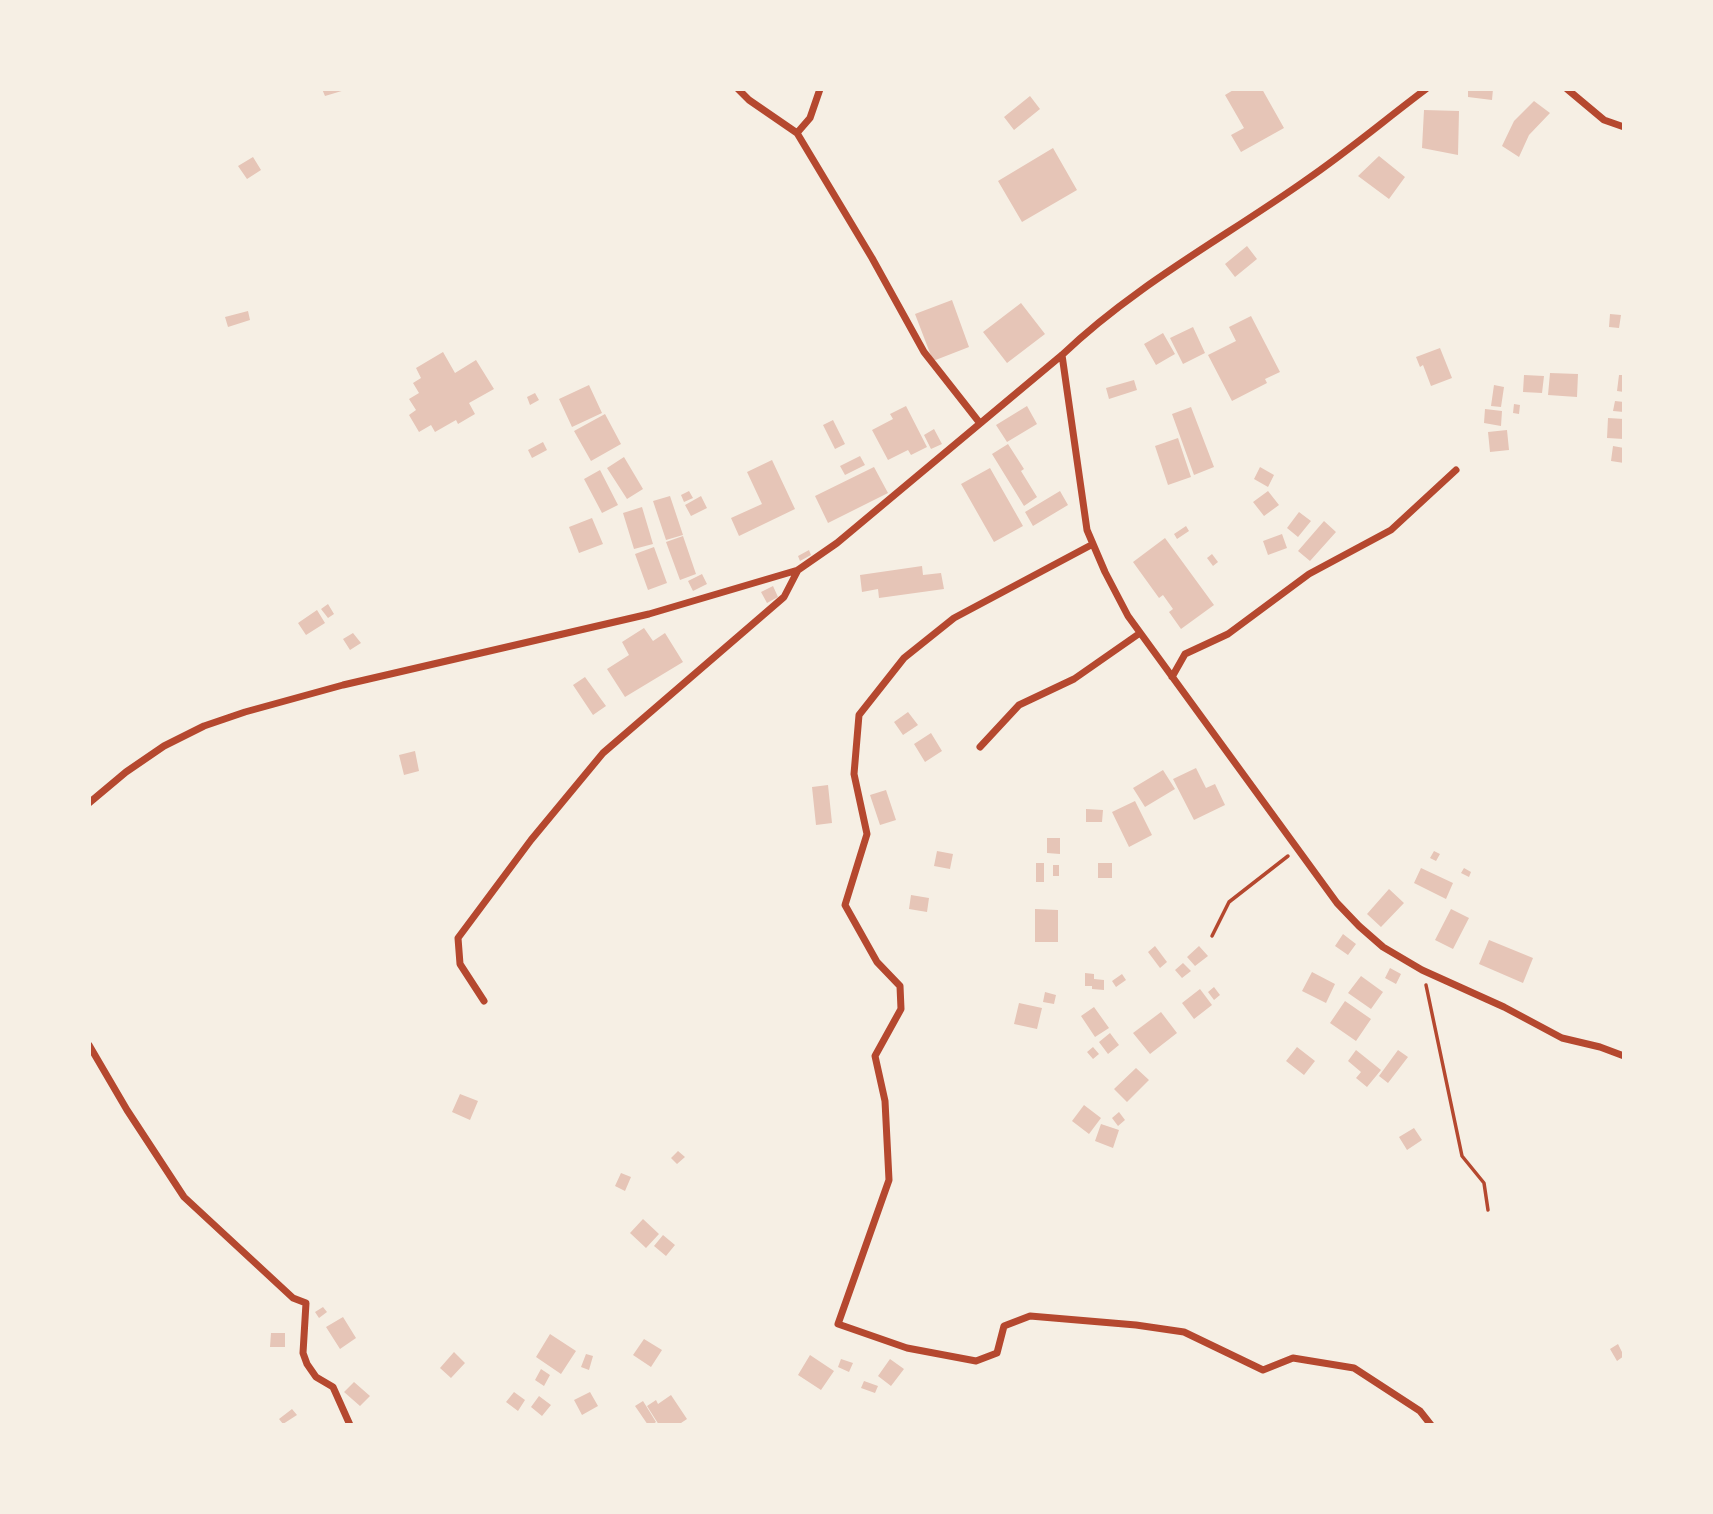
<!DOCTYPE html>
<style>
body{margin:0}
#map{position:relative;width:1713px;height:1514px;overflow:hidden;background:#f6efe4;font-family:"IBM Plex Sans",sans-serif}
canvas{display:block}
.frame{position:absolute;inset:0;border:91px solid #f6efe4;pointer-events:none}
</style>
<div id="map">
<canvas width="1713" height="1514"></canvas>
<div class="frame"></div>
</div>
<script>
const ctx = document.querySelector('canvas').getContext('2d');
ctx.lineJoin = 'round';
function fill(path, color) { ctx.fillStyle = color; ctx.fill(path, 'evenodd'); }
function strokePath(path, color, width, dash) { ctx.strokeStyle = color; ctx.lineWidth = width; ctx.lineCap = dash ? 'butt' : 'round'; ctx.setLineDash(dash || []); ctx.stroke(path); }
const building = new Path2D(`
 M322,89H345V90L325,96Z
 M1235,89H1262L1284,128L1241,152L1231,135L1244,128L1225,95Z
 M1468,89H1493L1492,100L1468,97Z
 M1030,96L1040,109L1014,130L1004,117Z
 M1534,101L1550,113L1529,135L1519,157L1502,146L1514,121Z
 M1424,110L1459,111L1458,155L1422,148Z
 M1053,148L1077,190L1022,222L998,181Z
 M1379,156L1405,177L1389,199L1358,176Z
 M253,157L261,170L247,179L238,166Z
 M1247,246L1257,259L1235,277L1225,264Z
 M952,300L969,347L933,361L915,314Z
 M1021,303L1045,334L1007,363L983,332Z
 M248,311L250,320L228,327L225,317Z
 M1610,314L1621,315L1619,328L1609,327Z
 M1251,316L1280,372L1265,379L1267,383L1232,401L1208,355L1236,341L1229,327Z
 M1193,327L1205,353L1183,364L1170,338Z
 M1163,333L1175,354L1156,365L1144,344Z
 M1440,348L1452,378L1431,386L1423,365L1420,367L1416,357Z
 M443,352L455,373L476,360L494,389L469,403L475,414L458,424L456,420L435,432L431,425L419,432L409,415L416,410L409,399L419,393L413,383L421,378L416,368Z
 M1550,373L1578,374L1577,397L1548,395Z
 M1524,375L1544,376L1542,393L1523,392Z
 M1619,375H1624V392L1617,391Z
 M1134,380L1137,390L1109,399L1106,388Z
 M589,385L602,413L572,427L559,399Z
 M1494,385L1504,387L1501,407L1491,406Z
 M535,393L539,400L530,405L527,397Z
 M1615,401L1624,402V412L1613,411Z
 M1514,404L1520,405L1519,414L1513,413Z
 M906,406L927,447L911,455L908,450L888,460L872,430L893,419L890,414Z
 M1027,406L1037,424L1007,442L996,425Z
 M1191,407L1214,467L1194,475L1172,414Z
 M1485,409L1502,411L1501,426L1484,423Z
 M605,414L621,444L591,461L574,431Z
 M1608,418L1624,419V439L1607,438Z
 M833,420L845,444L835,449L823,425Z
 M934,429L942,444L931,449L924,435Z
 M1507,430L1509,450L1490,452L1488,432Z
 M1178,438L1191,477L1168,485L1155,446Z
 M543,442L547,450L532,458L528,450Z
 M1008,444L1024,469L1021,471L1037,497L1024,506L992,454Z
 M1613,446L1624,448V463L1611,461Z
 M860,456L865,465L845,475L840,466Z
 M624,457L643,489L627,499L607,468Z
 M772,460L795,509L739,536L731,518L762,504L747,472Z
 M874,467L888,493L828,523L815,496Z
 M1260,467L1274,475L1268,487L1254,479Z
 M990,468L1023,526L994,542L961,484Z
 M600,470L618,505L602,513L584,479Z
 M689,491L693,498L684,502L681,495Z
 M1060,491L1068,505L1033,526L1025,512Z
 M1268,491L1279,505L1264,516L1253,502Z
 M670,496L683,535L666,540L653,501Z
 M701,496L707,508L691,516L685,505Z
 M642,507L653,544L634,549L623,513Z
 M1299,512L1311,521L1298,537L1287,528Z
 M592,518L603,544L579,553L569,527Z
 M1324,521L1336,532L1310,561L1298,551Z
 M1186,526L1189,531L1177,539L1174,534Z
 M1282,534L1287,548L1268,555L1263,541Z
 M683,536L696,574L680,580L666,542Z
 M1165,538L1214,605L1181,629L1169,612L1173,609L1163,595L1159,598L1133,562Z
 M654,547L667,583L648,590L635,554Z
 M809,550L811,555L800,561L798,556Z
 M1212,554L1218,562L1213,566L1207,558Z
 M922,566L923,575L941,573L944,589L879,598L878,589L862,592L860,575Z
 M702,574L707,584L693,591L688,581Z
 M773,586L778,597L767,603L761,592Z
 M328,604L334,614L328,618L321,609Z
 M317,610L325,623L306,635L298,623Z
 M644,628L653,641L665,633L683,662L625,697L607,669L629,655L622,642Z
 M353,633L361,643L350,650L343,639Z
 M585,677L606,706L593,715L573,685Z
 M908,712L918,725L903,735L894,722Z
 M931,733L942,751L925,762L914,744Z
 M415,751L419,771L404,775L399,755Z
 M1196,768L1206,788L1215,784L1225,805L1194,820L1173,779Z
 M1163,770L1175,789L1145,807L1133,788Z
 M828,785L832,823L816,825L812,787Z
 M886,790L896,820L880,825L870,795Z
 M1135,801L1152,835L1129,847L1112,812Z
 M1086,809L1103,810L1102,822H1086Z
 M1047,838H1060V854L1047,853Z
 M937,851L953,854L950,869L934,866Z
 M1434,851L1440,854L1436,861L1430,858Z
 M1036,863H1044V882H1036Z
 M1098,863H1112V878H1098Z
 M1053,865H1059V876H1053Z
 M1421,868L1453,883L1446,899L1414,883Z
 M1464,868L1471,872L1469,877L1461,873Z
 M1389,889L1404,903L1381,927L1367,914Z
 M911,895L929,898L927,912L909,909Z
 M1035,909L1058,910V942H1035Z
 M1451,909L1469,918L1453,949L1435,940Z
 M1343,934L1356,944L1348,955L1335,946Z
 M1489,940L1533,958L1523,983L1479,964Z
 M1155,946L1167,962L1160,968L1148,952Z
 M1199,946L1208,956L1195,966L1187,957Z
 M1183,963L1191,971L1182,978L1175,970Z
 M1390,968L1401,974L1396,984L1385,978Z
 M1312,972L1335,984L1326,1003L1302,991Z
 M1085,973L1094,974V979L1104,980V990L1092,989V986H1085Z
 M1122,974L1126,980L1116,987L1112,981Z
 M1361,976L1383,992L1371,1009L1348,993Z
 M1214,987L1220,995L1214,1000L1208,992Z
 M1200,989L1212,1005L1194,1019L1182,1003Z
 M1045,992L1056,995L1054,1004L1043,1002Z
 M1345,1001L1371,1019L1356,1041L1330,1023Z
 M1019,1003L1042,1008L1037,1029L1014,1024Z
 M1094,1007L1109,1028L1095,1037L1081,1016Z
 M1161,1012L1177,1033L1150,1054L1133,1033Z
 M1110,1033L1119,1045L1108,1054L1099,1042Z
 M1093,1047L1099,1054L1093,1059L1087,1052Z
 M1297,1047L1315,1061L1304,1075L1286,1061Z
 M1356,1050L1381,1070L1367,1087L1356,1078L1361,1072L1348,1061Z
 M1398,1050L1408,1057L1388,1083L1379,1076Z
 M1136,1068L1149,1080L1127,1102L1114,1089Z
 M460,1094L478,1101L470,1120L452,1112Z
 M1084,1105L1101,1118L1089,1134L1072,1121Z
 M1119,1112L1125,1120L1118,1126L1112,1118Z
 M1101,1124L1119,1130L1113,1148L1095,1141Z
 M1414,1128L1422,1140L1407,1150L1399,1137Z
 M678,1151L685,1157L677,1164L671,1158Z
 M621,1173L631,1177L625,1191L615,1186Z
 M643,1219L659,1234L646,1248L630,1233Z
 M663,1235L675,1245L666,1256L654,1246Z
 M323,1307L327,1312L319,1318L315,1312Z
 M343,1317L356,1338L340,1349L326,1327Z
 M271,1333H285V1347H270Z
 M550,1334L576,1351L561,1374L536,1357Z
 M644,1339L662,1350L651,1367L633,1355Z
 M1618,1344L1624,1356L1617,1361L1610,1349Z
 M454,1352L465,1363L451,1378L440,1368Z
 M586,1354L593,1356L589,1370L581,1367Z
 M810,1355L834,1371L821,1390L798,1375Z
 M841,1359L853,1363L849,1372L838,1367Z
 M890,1359L904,1369L891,1386L878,1376Z
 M541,1369L550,1375L544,1386L535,1380Z
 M864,1381L878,1386L875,1393L861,1388Z
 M354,1382L370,1396L360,1406L344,1392Z
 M514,1392L525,1400L518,1411L506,1402Z
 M590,1392L598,1406L582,1415L574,1400Z
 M671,1395L687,1419L678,1425H659L647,1406L656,1400L658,1404Z
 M539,1396L551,1405L542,1416L531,1407Z
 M643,1401L656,1422L652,1425H648L635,1406Z
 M292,1409L297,1415L283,1424L279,1419Z`);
const path = new Path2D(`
 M1212,936L1229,902L1288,856
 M1426,985L1462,1156L1484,1183L1488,1210`);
const minor = new Path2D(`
 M738,89L749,100L797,133L872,258L924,352L979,422
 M1567,89L1604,120L1624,127
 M797,133L810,118L820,89
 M1062,355L1087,530L1105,572L1128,616L1337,903L1359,926L1383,947L1422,970L1504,1007L1562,1038L1600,1047L1624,1056
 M1093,544L954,618L904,658L859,715L854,774L867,834L845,905L877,962L900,986L901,1009L875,1056L885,1101L889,1180L838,1324L907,1348L976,1361L997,1353L1004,1326L1030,1316L1136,1325L1184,1332L1263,1370L1293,1358L1354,1368L1420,1411L1431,1425
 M1172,677L1185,654L1228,634L1309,574L1391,530L1456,470
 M980,747L1019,705L1074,679L1140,633
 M89,803L126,772L164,746L204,726L245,712L343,685L649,614L798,570L837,543L1062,355C1135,285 1224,238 1306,180C1347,152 1386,119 1426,89
 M484,1001L460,964L458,938L531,840L603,753L784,597L798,570
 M89,1045L127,1110L184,1197L293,1298L306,1303L303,1353L307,1364L316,1377L333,1387L350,1425`);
fill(building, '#e6c5b7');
strokePath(path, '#b5482f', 3.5);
strokePath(minor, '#b5482f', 7);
</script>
